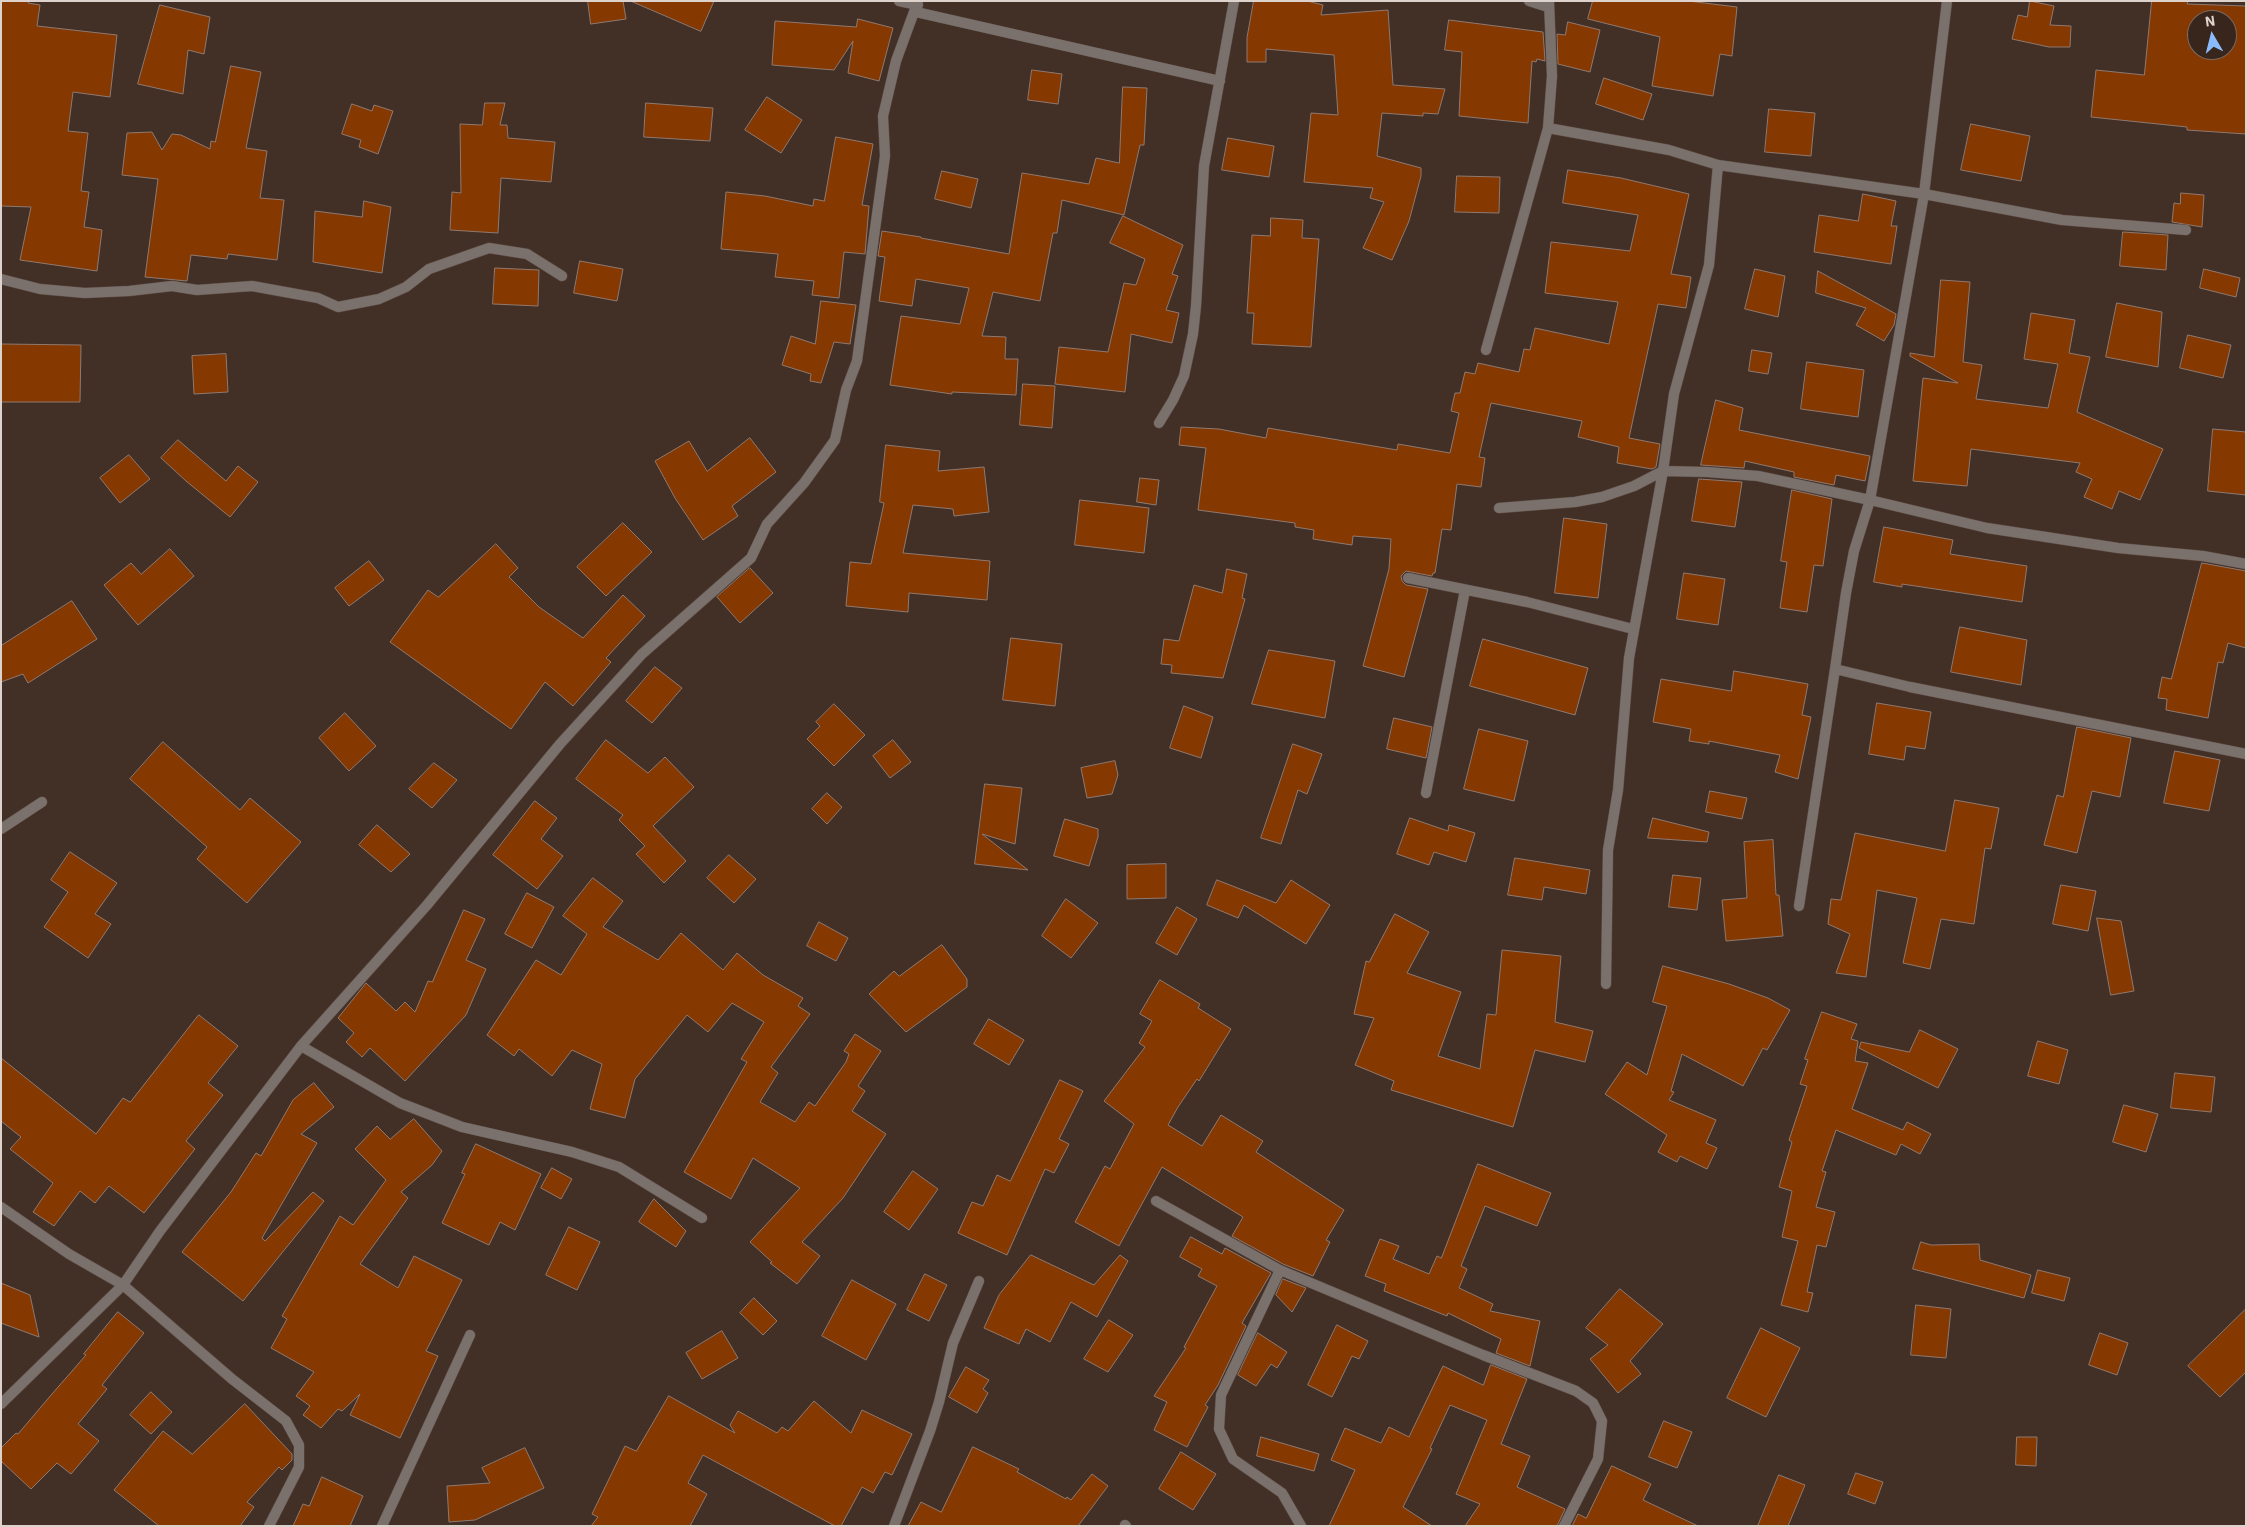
<!DOCTYPE html>
<style>
body{margin:0}
#map{position:relative;width:2247px;height:1527px;overflow:hidden;background:#423027;font-family:"IBM Plex Sans",sans-serif}
canvas{display:block}
.frame{position:absolute;inset:0;border:2px solid #ded2cc;pointer-events:none}
.north{position:absolute;left:2187px;top:10px;width:50px;height:50px;box-sizing:border-box;background:#38261d;border:1px solid #7a6b63;border-radius:50%;rotate:352deg;font-size:14px;font-weight:700;line-height:20px;text-align:center;color:#ded2cc}
.north::after{content:'';display:block;margin:auto;width:18px;height:22px;background:#8bbafc;clip-path:polygon(50% 0,100% 100%,50% 72%,0 100%)}
</style>
<div id="map">
<canvas width="2247" height="1527"></canvas>
<div class="frame"></div>
<div class="north">N</div>
</div>
<script>
const ctx = document.querySelector('canvas').getContext('2d');
ctx.lineJoin = 'round';
function fill(path, color) { ctx.fillStyle = color; ctx.fill(path, 'evenodd'); }
function strokePath(path, color, width, dash) { ctx.strokeStyle = color; ctx.lineWidth = width; ctx.lineCap = dash ? 'butt' : 'round'; ctx.setLineDash(dash || []); ctx.stroke(path); }
const building = new Path2D(`
 M1,1H29L28,3L40,5L37,26L117,35L110,97L73,92L68,131L88,133L81,191L89,192L84,227L102,230L97,271L20,260L31,207L1,206Z
 M588,1H623L626,19L591,24Z
 M631,1H714L701,31Z
 M1254,1H1307L1323,5L1321,15L1388,10L1393,85L1445,89L1438,114L1423,113V116L1382,113L1377,156L1421,168V176L1409,221L1392,260L1363,248L1384,202L1370,198L1373,188L1304,182L1311,113L1338,115L1334,55L1266,49V62H1247V38Z
 M1593,1H1688L1737,7L1732,56L1720,54L1713,96L1652,86L1660,37L1588,19Z
 M2030,1L2054,6L2050,25L2071,26L2070,47H2049L2012,39L2018,15L2027,17Z
 M2152,1H2188L2187,4L2246,6V134L2187,130V127L2091,117L2096,70L2144,75ZM2197,20H2227V50H2197Z
 M160,5L210,17L204,54L188,50L183,94L138,84Z
 M858,19L893,28L879,81L848,73L853,41L834,70L772,65L775,21L856,27Z
 M1449,20L1543,32L1545,61L1537,59L1536,62L1532,61L1528,123L1459,116L1462,52L1445,50Z
 M1568,22L1600,30L1590,72L1558,64L1557,34L1565,35Z
 M231,66L261,72L246,148L267,151L260,198L284,200L277,260L228,254L227,259L191,255L187,281L145,277L158,179L122,175L127,133L152,132L162,150L172,134L181,135L210,149L211,141L215,142Z
 M1032,70L1062,74L1058,104L1028,100Z
 M1604,78L1652,94L1643,120L1596,104Z
 M1123,87L1147,88L1144,145H1140L1124,215L1062,200L1057,233H1053L1040,301L993,292L982,336L1006,337L1005,359H1018L1016,395L952,392V394L890,385L901,316L960,324L969,288L916,279L912,306L879,301L885,257L878,256L882,231L921,237V238L1009,254L1022,173L1089,184L1096,158L1119,163Z
 M767,97L802,120L781,153L745,130Z
 M485,103H505L500,125H507L508,138L555,142L551,182L501,178L498,233L450,230L452,192L461,193L460,124L482,125Z
 M646,103L713,108L710,141L644,137Z
 M352,104L372,111L374,105L393,111L378,154L359,147L361,140L342,134Z
 M1769,109L1815,113L1811,156L1765,152Z
 M1971,124L2030,136L2021,181L1961,170Z
 M836,137L873,144L862,205L869,206L865,254L844,252L839,298L812,295L814,281L775,277L778,254L721,249L726,192L765,196L813,206L814,199L824,201Z
 M1228,138L1274,146L1269,177L1222,170Z
 M1568,170L1621,178L1689,194L1671,274L1691,277L1686,308L1658,304L1629,438L1660,444L1656,467L1652,469L1617,463L1619,447L1578,437L1582,421L1491,403L1479,457L1485,458L1481,487L1457,484L1451,530L1442,529L1435,573H1433L1432,576L1406,571L1401,576L1402,581L1406,585L1428,589L1404,677L1363,666L1389,569L1391,539L1353,536L1352,545L1313,539L1314,530L1295,527V523L1198,510L1206,448L1179,445L1181,427L1219,429L1266,438L1268,428L1397,450L1398,444L1450,453L1459,413L1451,411L1455,393H1460L1465,372L1475,374L1478,363L1519,372L1524,349L1530,350L1535,328L1609,344L1618,302L1545,293L1551,242L1630,251L1638,215L1563,203Z
 M942,171L978,179L971,208L935,199Z
 M1457,176L1500,177L1499,213L1455,212Z
 M2181,193L2204,195L2202,227L2172,222L2174,203L2180,204Z
 M1863,194L1896,201L1891,226H1897L1891,264L1814,252L1819,215L1858,221Z
 M364,201L391,207L382,273L313,262L315,211L362,217Z
 M1123,216L1183,245L1172,274L1178,276L1166,310L1179,313L1172,343L1131,334L1125,392L1055,384L1059,347L1108,352L1124,283L1136,285L1145,259L1110,243Z
 M1271,218L1303,220L1302,238L1319,239L1311,347L1252,344L1254,313H1247L1252,235L1270,236Z
 M2123,232L2168,235L2166,270L2120,266Z
 M580,261L623,269L617,301L574,293Z
 M495,268L539,270L538,306L493,304Z
 M1755,269L1785,276L1778,317L1745,309Z
 M2204,269L2240,278L2236,297L2200,288Z
 M1818,271L1896,314L1894,325L1884,341L1856,325L1866,308L1816,293Z
 M1941,280L1970,282L1963,362L1982,365L1976,399L2048,408L2058,364L2024,359L2031,313L2075,320L2069,353L2090,357L2077,412L2163,449L2140,500L2119,491L2112,509L2084,497L2092,479L2076,472L2080,463L1971,449L1967,486L1913,481L1923,378L1958,383L1910,356V353L1934,357Z
 M821,301L856,305L850,344L834,342L821,383L810,381L811,374L782,365L791,336L815,344Z
 M2117,303L2162,312L2158,367L2106,357Z
 M2188,335L2231,345L2223,378L2180,368Z
 M1,344L81,345L80,402H1Z
 M1752,350L1772,353L1768,374L1749,371Z
 M226,354L228,392L194,394L192,356Z
 M1807,362L1864,370L1858,417L1801,409Z
 M1023,384L1055,386L1052,428L1020,425Z
 M1716,400L1743,408L1739,430L1870,456L1865,481L1836,475L1834,485L1794,477V472L1745,461L1744,468L1701,465Z
 M2213,429L2246,432V495L2208,491Z
 M750,438L776,472L732,506L738,516L703,540L675,498L655,461L689,441L707,471Z
 M178,440L226,481L238,466L258,482L230,517L186,481L161,458Z
 M886,445L940,451L938,471L984,467L989,512L954,516L953,509L913,505L903,553L990,561L987,600L909,593L908,612L846,606L850,562L871,564L884,503L880,502Z
 M129,455L150,479L120,503L100,478Z
 M1140,478L1159,480L1156,505L1137,502Z
 M1699,479L1742,482L1735,527L1692,521Z
 M1792,490L1832,499L1823,566L1814,565L1807,612L1780,608L1787,562L1781,561Z
 M1080,500L1149,508L1144,553L1075,545Z
 M1564,518L1607,524L1598,598L1555,593Z
 M623,523L652,552L606,596L577,567Z
 M1884,527L1953,540L1950,554L2027,566L2022,602L1902,584V587L1874,582Z
 M496,544L518,568L509,577L539,607L583,638L623,595L645,616L606,658L611,662L573,706L545,682L511,729L390,642L428,590L438,597Z
 M170,549L194,576L138,625L104,585L131,563L141,574Z
 M369,561L384,580L349,606L335,588Z
 M2202,563L2246,571V648L2228,643L2223,663L2218,662L2208,718L2166,710L2167,699L2158,698L2162,677L2171,679Z
 M750,568L773,593L740,623L717,597Z
 M1227,569L1247,574L1242,598L1245,599L1223,678L1171,673L1172,665L1161,664L1164,639L1179,641L1194,585L1222,593Z
 M1684,573L1725,579L1718,625L1677,619Z
 M72,601L97,639L28,683L23,674L1,682V646Z
 M1960,627L2027,640L2021,685L1951,672Z
 M1011,638L1062,644L1055,706L1003,700Z
 M1483,639L1588,668L1575,715L1470,686Z
 M1269,650L1335,661L1325,718L1252,704Z
 M655,667L682,688L652,723L626,701Z
 M1734,671L1808,684L1802,715L1811,717L1798,779L1775,772L1780,755L1709,741V744L1689,741L1691,729L1653,722L1661,679L1731,691Z
 M1877,703L1931,712L1925,749L1906,746L1904,760L1869,754Z
 M834,704L865,735L834,766L807,739L820,726L816,722Z
 M1184,706L1213,717L1201,758L1170,748Z
 M345,713L376,746L349,771L319,738Z
 M1394,718L1432,727L1426,758L1387,749Z
 M2077,727L2131,738L2120,797L2092,791L2077,853L2044,845L2057,795L2063,797Z
 M1479,729L1528,741L1514,801L1464,789Z
 M606,740L648,773L665,757L694,787L653,826L686,861L664,883L636,854L645,846L619,820L623,815L576,779Z
 M893,740L911,762L890,778L873,756Z
 M163,742L240,810L250,798L301,842L247,903L197,859L207,847L130,779Z
 M1293,744L1322,754L1307,794L1298,790L1281,844L1261,838Z
 M2175,751L2220,760L2209,811L2164,803Z
 M1115,761L1118,775L1112,794L1087,798L1081,768Z
 M434,763L457,780L432,808L409,789Z
 M985,784L1022,788L1015,844L982,834L1028,870L975,864Z
 M1710,791L1747,798L1742,819L1706,812Z
 M827,793L842,807L827,824L812,809Z
 M1955,800L1999,808L1991,849L1985,848L1974,924L1941,919L1930,969L1903,963L1917,898L1877,890L1866,977L1836,973L1850,934L1828,924L1831,899L1841,900L1855,833L1945,851Z
 M535,801L557,818L541,839L563,856L537,889L493,855Z
 M1410,818L1448,831L1449,825L1475,833L1466,862L1434,852L1429,865L1397,854Z
 M1653,818L1709,832L1707,842L1648,838Z
 M1065,819L1098,829V837L1089,866L1054,856Z
 M377,825L410,854L391,872L359,845Z
 M1773,840L1776,895H1779L1783,936L1726,941L1722,900L1747,898L1744,842Z
 M70,852L117,883L95,914L111,924L88,958L44,927L68,892L51,880Z
 M729,855L756,879L734,903L707,878Z
 M1515,858L1590,870L1586,894L1544,887L1542,900L1508,895Z
 M1166,864V898L1127,899V865Z
 M1673,875L1701,878L1697,910L1669,907Z
 M593,878L623,901L603,927L658,960L681,933L723,970L737,953L763,975L803,998L798,1006L810,1014L771,1067L778,1073L760,1102L795,1122L809,1102L815,1106L846,1062L849,1054L844,1051L855,1034L881,1051L858,1086L865,1091L852,1111L886,1134L843,1198L802,1242L820,1256L797,1284L770,1263L772,1262L750,1242L800,1188L753,1158L731,1199L684,1172L747,1062L741,1059L764,1022L732,1003L708,1032L687,1015L635,1079L625,1118L590,1109L602,1064L572,1050L552,1076L519,1049L514,1056L487,1035L536,960L561,975L587,934L563,916Z
 M1217,880L1276,903L1291,880L1330,905L1306,944L1244,905L1238,918L1207,905Z
 M2061,885L2096,891L2088,931L2053,924Z
 M527,893L554,907L532,948L505,934Z
 M1066,899L1098,923L1071,958L1042,936Z
 M1177,907L1197,919L1177,955L1156,943Z
 M464,910L485,919L466,960L486,969L466,1015L405,1081L370,1048L362,1057L346,1042L354,1033L338,1018L366,983L396,1011L405,1002L415,1012L428,981L432,982Z
 M1395,914L1429,932L1407,973L1461,992L1438,1056L1480,1069L1487,1014L1496,1015L1502,950L1561,956L1555,1022L1593,1031L1585,1062L1535,1050L1513,1127L1391,1090L1394,1081L1355,1065L1374,1018L1354,1014L1366,961L1369,962Z
 M2097,918L2121,921L2134,991L2111,995Z
 M819,922L848,938L836,961L807,946Z
 M942,945L967,979V987L906,1032L869,994L894,971L899,976Z
 M1663,966L1729,984L1768,998L1790,1010L1767,1050L1763,1048L1743,1086L1682,1054L1671,1091L1674,1092L1669,1100L1716,1120L1706,1143L1717,1148L1707,1169L1680,1156L1677,1162L1658,1152L1667,1135L1605,1094L1627,1062L1647,1075L1667,1006L1653,1002Z
 M1160,980L1200,1004L1198,1008L1231,1029L1199,1081L1197,1079L1178,1107L1168,1125L1202,1146L1221,1115L1263,1141L1256,1152L1344,1210L1326,1240L1330,1242L1313,1276L1283,1264L1232,1236L1243,1217L1162,1167L1119,1246L1075,1222L1105,1166L1110,1169L1134,1124L1104,1101L1145,1047L1139,1043L1152,1021L1140,1014Z
 M1822,1012L1857,1024L1851,1039L1858,1041L1855,1061L1868,1063L1852,1109L1903,1130L1907,1122L1931,1134L1920,1154L1901,1144L1896,1155L1836,1130L1822,1171L1826,1172L1816,1207L1835,1212L1826,1247L1817,1245L1807,1292L1813,1293L1808,1312L1781,1305L1798,1241L1782,1237L1792,1191L1779,1187L1792,1142L1789,1140L1807,1086L1800,1084L1808,1060L1805,1059Z
 M199,1015L238,1046L208,1083L223,1095L186,1141L195,1149L144,1213L109,1186L95,1203L80,1191L54,1226L33,1212L53,1183L10,1149L21,1137L1,1121V1058L96,1134L123,1098L130,1102Z
 M989,1019L1024,1040L1009,1065L974,1044Z
 M1920,1030L1958,1049L1938,1088L1859,1048L1861,1042L1909,1052Z
 M2038,1041L2068,1050L2059,1084L2028,1076Z
 M2175,1073L2215,1077L2211,1112L2171,1108Z
 M1060,1080L1083,1091L1059,1139L1069,1144L1054,1173L1045,1169L1007,1255L958,1233L972,1202L983,1206L997,1175L1010,1181Z
 M314,1083L334,1107L301,1134L317,1143L262,1238L265,1241L313,1192L324,1201L243,1301L182,1252L231,1192L256,1153L261,1156L293,1100Z
 M2124,1105L2158,1114L2146,1152L2113,1142Z
 M414,1119L442,1151L432,1165L401,1192L408,1198L360,1264L398,1288L414,1256L462,1280L426,1351L438,1356L400,1438L350,1415L360,1394L342,1411L338,1409L321,1428L303,1415L310,1406L296,1396L314,1372L271,1348L287,1319L282,1316L340,1216L353,1225L386,1180L355,1149L377,1126L390,1139Z
 M476,1144L541,1174L515,1230L500,1222L489,1245L442,1223L465,1174L462,1173Z
 M1478,1164L1551,1193L1537,1226L1485,1206L1461,1266L1467,1269L1459,1288L1493,1304L1490,1311L1540,1321L1530,1366L1496,1353L1501,1339L1448,1313L1447,1316L1384,1291L1386,1284L1365,1276L1380,1239L1399,1246L1393,1259L1429,1274L1437,1256L1441,1258Z
 M552,1168L572,1179L561,1199L541,1188Z
 M913,1171L938,1189L909,1230L884,1212Z
 M654,1199L686,1231L676,1247L639,1222Z
 M569,1227L600,1242L577,1290L546,1275Z
 M1191,1237L1222,1254L1225,1248L1271,1273L1242,1323L1246,1326L1218,1385L1205,1405L1208,1407L1187,1447L1154,1430L1167,1402L1154,1396L1186,1348L1184,1347L1217,1286L1198,1276L1202,1269L1180,1257Z
 M1921,1242L1931,1245L1979,1244L1980,1260L2031,1275L2024,1298L1913,1269Z
 M1031,1255L1094,1285L1120,1255L1128,1261L1097,1317L1071,1302L1050,1342L1026,1329L1019,1344L984,1328L999,1295Z
 M2038,1270L2070,1278L2064,1301L2032,1293Z
 M925,1274L947,1285L929,1321L907,1310Z
 M1283,1279L1306,1288L1292,1312L1276,1295Z
 M852,1280L896,1304L866,1360L822,1336Z
 M1,1283L30,1295L39,1337L1,1323Z
 M1620,1289L1663,1324L1630,1361L1641,1374L1618,1393L1590,1359L1608,1345L1586,1328Z
 M754,1298L777,1321L763,1335L740,1313Z
 M1916,1305L1951,1309L1946,1358L1911,1355Z
 M2246,1309V1372L2220,1397L2188,1366Z
 M118,1312L144,1333L102,1385L107,1389L78,1424L99,1441L71,1474L57,1463L31,1489L1,1461V1448L16,1433L18,1434L52,1394L86,1355L84,1354Z
 M1109,1320L1133,1335L1108,1372L1084,1359Z
 M1337,1325L1368,1341L1359,1359L1352,1356L1332,1397L1308,1385Z
 M1761,1328L1800,1348L1766,1417L1727,1398Z
 M722,1331L738,1358L702,1379L686,1353Z
 M1258,1333L1287,1352L1277,1368L1271,1364L1256,1386L1238,1375Z
 M2100,1333L2128,1343L2117,1375L2089,1365Z
 M1491,1365L1527,1379L1501,1444L1530,1456L1517,1487L1565,1509L1557,1526H1465L1480,1504L1456,1494L1487,1420L1450,1405L1430,1448L1432,1449L1403,1507L1432,1526H1329L1355,1470L1331,1460L1345,1428L1381,1443L1389,1427L1409,1437L1443,1366L1483,1385Z
 M966,1367L989,1380L983,1389L988,1393L977,1413L949,1397Z
 M151,1392L172,1412L151,1434L130,1415Z
 M669,1396L735,1433L730,1425L738,1411L777,1433L782,1427L788,1431L814,1401L851,1433L862,1410L912,1434L892,1475L885,1472L873,1493L862,1487L841,1526H835L703,1455L688,1483L707,1494L690,1526H591L598,1517L592,1514L625,1446L636,1451Z
 M245,1404L292,1454V1460L282,1470L279,1467L247,1502L254,1507L240,1526H159L114,1490L163,1431L192,1454Z
 M1664,1421L1692,1432L1677,1468L1649,1457Z
 M1261,1437L1319,1454L1314,1471L1257,1456Z
 M2017,1437H2037L2036,1466L2016,1465Z
 M973,1447L1019,1469L1017,1472L1066,1499L1067,1497L1071,1500L1092,1474L1108,1486L1078,1526H908L921,1502L941,1512Z
 M525,1448L544,1488L475,1520L449,1522L447,1486L490,1483L482,1468Z
 M1181,1452L1216,1474L1193,1510L1159,1489Z
 M1612,1466L1651,1484L1643,1500L1698,1526H1572L1578,1514L1586,1518Z
 M1856,1473L1883,1482L1875,1504L1848,1494Z
 M1779,1475L1805,1485L1788,1526H1758Z
 M322,1477L363,1496L350,1526H293L303,1504L309,1506Z`);
const service = new Path2D(`
 M1125,1525L1126,1526`);
const minor = new Path2D(`
 M899,1L918,5
 M1529,1L1548,7
 M1549,1L1552,76L1548,128L1669,150L1718,165L1709,265L1674,394L1663,471L1629,658L1618,790L1608,850L1606,984
 M1947,1L1924,194L1870,500L1854,551L1846,593L1835,669L1910,687L2246,754
 M916,12L1220,81
 M1718,165L1924,194L2062,220L2186,230
 M1,279L40,289L85,293L129,291L172,286L197,290L252,286L318,298L338,307L379,299L406,287L429,269L489,248L527,254L562,276
 M1486,350L1548,128
 M1159,423L1173,400L1184,376L1193,334L1196,306L1204,166L1234,1
 M1499,508L1575,502L1602,497L1634,486L1663,471L1707,472L1758,476L1870,500L1987,528L2118,548L2203,556L2246,564
 M1408,578L1527,602L1633,629
 M1426,793L1465,590
 M1,829L42,802
 M1799,906L1835,669
 M301,1046L400,1103L462,1127L572,1152L619,1167L702,1218
 M1156,1201L1280,1270L1483,1355L1576,1391L1593,1403L1602,1421L1598,1459L1564,1526
 M1,1207L69,1254L123,1285L232,1379L286,1421L299,1445V1467L269,1526
 M1280,1270L1221,1395L1219,1429L1233,1459L1282,1493L1301,1526
 M1,1404L123,1285L160,1231L301,1046L427,905L560,744L642,654L751,558L767,524L804,483L835,440L846,390L857,361L885,156L883,116L896,61L918,1
 M382,1526L470,1335
 M894,1526L930,1431L939,1402L953,1343L979,1281`);
fill(building, '#863801');
strokePath(building, '#8f796f', 1);
strokePath(service, '#5e4d45', 11);
strokePath(minor, '#5e4d45', 11);
strokePath(service, '#7a706c', 10);
strokePath(minor, '#7a706c', 10);
</script>
